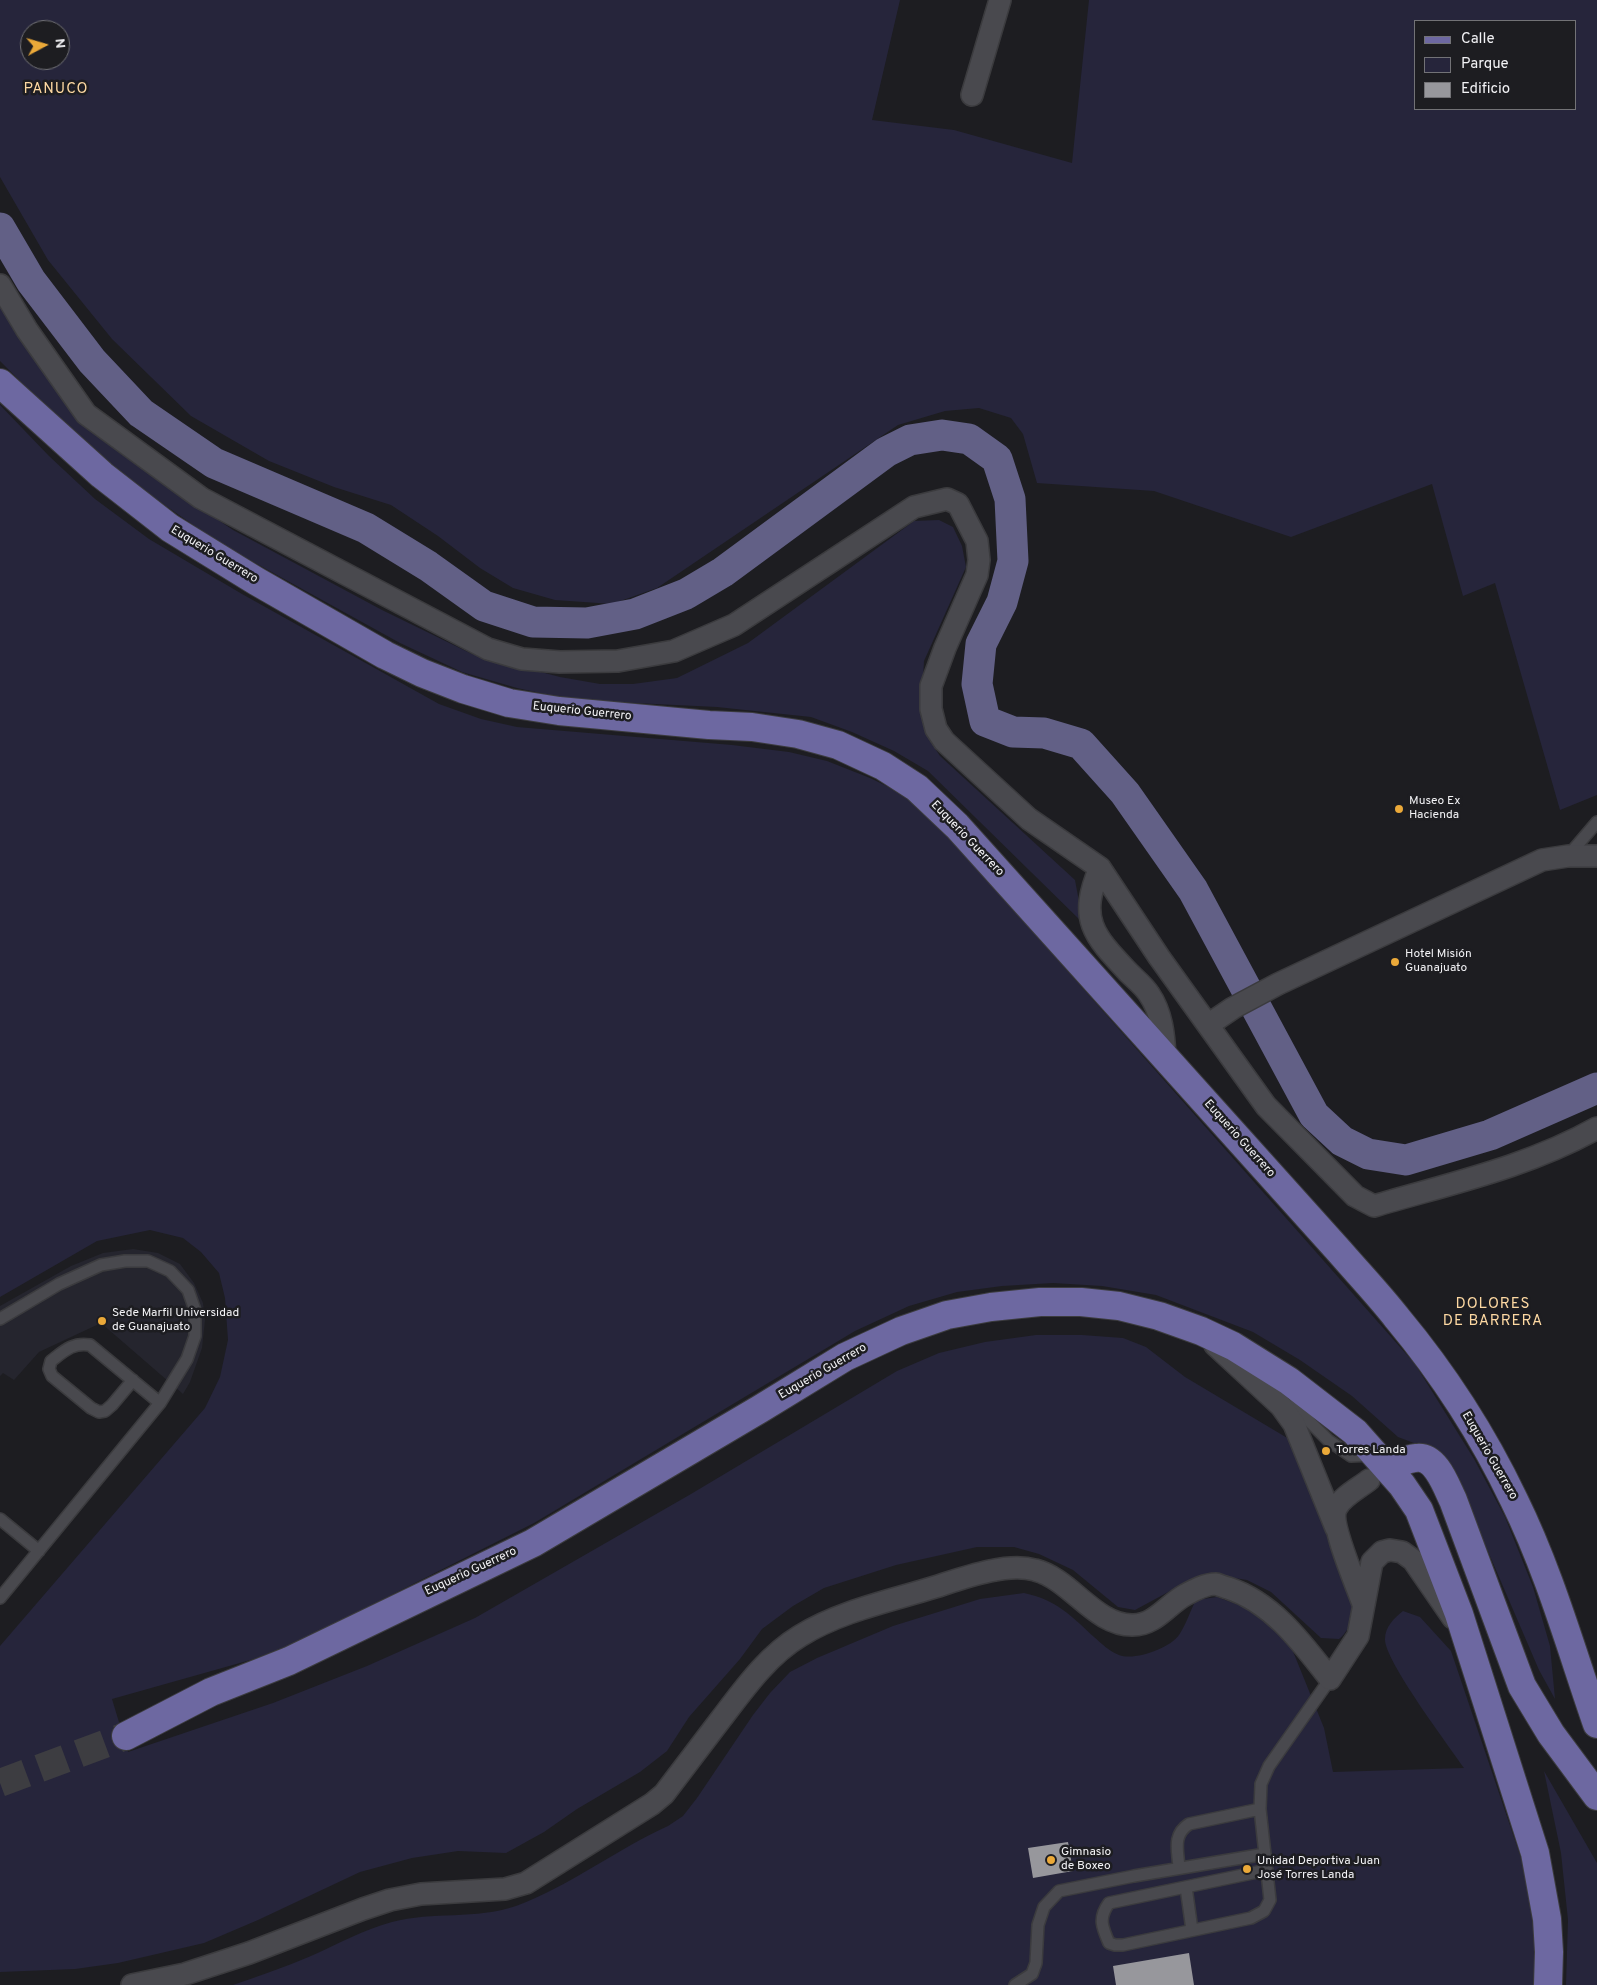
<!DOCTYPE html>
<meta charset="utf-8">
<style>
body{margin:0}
#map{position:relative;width:1597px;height:1985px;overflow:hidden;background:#1d1d21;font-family:Overpass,sans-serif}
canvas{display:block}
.legend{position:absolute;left:1414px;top:20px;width:162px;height:90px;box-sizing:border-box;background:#1d1d21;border:1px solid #727276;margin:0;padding:6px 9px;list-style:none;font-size:15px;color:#f2f2f5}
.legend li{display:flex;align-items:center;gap:10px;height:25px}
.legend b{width:25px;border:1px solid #727276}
.north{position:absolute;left:20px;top:20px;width:50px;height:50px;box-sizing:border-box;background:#1d1d21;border:1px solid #727276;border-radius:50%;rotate:84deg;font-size:14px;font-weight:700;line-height:20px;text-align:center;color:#f2f2f5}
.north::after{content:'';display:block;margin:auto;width:18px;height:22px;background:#eba939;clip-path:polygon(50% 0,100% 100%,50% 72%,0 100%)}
</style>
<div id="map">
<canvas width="1597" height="1985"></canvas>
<ul class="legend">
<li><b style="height:6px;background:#6d68a1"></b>Calle</li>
<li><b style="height:14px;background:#26253b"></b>Parque</li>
<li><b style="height:14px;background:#97979c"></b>Edificio</li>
</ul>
<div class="north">N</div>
</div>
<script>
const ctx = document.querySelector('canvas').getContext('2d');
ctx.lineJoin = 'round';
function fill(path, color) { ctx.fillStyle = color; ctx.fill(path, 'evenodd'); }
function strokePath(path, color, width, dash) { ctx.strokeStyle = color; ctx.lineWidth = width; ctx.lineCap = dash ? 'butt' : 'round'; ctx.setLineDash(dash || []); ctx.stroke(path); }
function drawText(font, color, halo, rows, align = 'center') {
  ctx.font = font + ' Overpass,sans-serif'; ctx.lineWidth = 5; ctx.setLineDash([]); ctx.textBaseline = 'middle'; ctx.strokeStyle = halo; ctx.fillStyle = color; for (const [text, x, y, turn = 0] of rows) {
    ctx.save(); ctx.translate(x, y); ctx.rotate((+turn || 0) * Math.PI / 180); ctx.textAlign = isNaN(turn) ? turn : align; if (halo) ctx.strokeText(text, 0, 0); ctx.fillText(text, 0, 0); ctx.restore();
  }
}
const built = new Path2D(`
 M133,1249L158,1253L180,1264L194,1283L203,1303L205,1320L202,1348L190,1382L183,1394L101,1323L39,1352L14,1380L3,1373L0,1376V1306L71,1266L103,1253Z`);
const green = new Path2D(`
 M0,0H900L872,120L954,130L1072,163L1089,0H1597V795L1560,810L1495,583L1463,596L1432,484L1291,537L1154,491L1037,483L1023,434L1011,418L979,408L945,411L898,425L657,588L612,604L555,600L513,588L480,568L438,536L391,505L334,487L269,461L191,416L112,339L48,260L0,177ZM1416,21H1576V109H1416ZM30,30H60V60H30Z
 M0,301L66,403L118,452L233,530L382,610L472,654L560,677L600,684H633L677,678L748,643L914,521L939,520L953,527L962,546L966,567L924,661L922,695V715L930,741L940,756L1075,880L1083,923L928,771L894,751L852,732L811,717L717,707L573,700L517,688L462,672L400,643L219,543L136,485L67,428L0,361Z
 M0,405L49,456L95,499L149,539L242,594L439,704L481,719L517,727L732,745L789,752L827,761L870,778L901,793L934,820L1415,1364L1474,1459L1505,1517L1533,1587L1550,1646L1555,1699L1539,1670L1453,1470L1443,1454L1398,1437L1352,1396L1300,1360L1253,1332L1156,1295L1102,1286L1053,1283L1002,1286L957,1292L909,1306L855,1331L534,1523L300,1641L254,1659L112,1699L128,1752L273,1703L367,1666L475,1618L691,1494L897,1371L939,1353L985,1342L1036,1335H1082L1123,1338L1146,1347L1185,1377L1289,1439L1353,1596C1352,1612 1353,1628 1339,1639L1321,1638L1271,1592L1247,1580L1221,1576L1196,1577L1135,1610L1118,1607L1073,1570L1039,1554L1014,1547H977L896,1565L824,1588L793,1606L762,1629L740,1659L689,1717L667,1751L640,1772L577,1809L544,1832L506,1853L458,1851L412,1858L360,1872L258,1920L204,1943L118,1963L75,1969L0,1972V1646L205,1408L220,1377L228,1340L225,1298L219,1273L201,1252L183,1238L150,1230L97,1241L0,1297Z
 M1024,1593C1057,1600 1070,1615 1094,1637C1101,1643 1110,1652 1119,1655C1135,1661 1170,1648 1179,1635C1186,1625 1190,1611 1196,1600L1217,1597L1244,1607L1288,1639L1324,1728L1333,1772L1464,1768C1449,1746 1384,1660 1385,1639C1385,1627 1394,1618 1403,1611L1420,1617L1451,1651L1523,1864C1533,1904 1538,1944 1534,1985H233C259,1976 285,1967 311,1956C338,1944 363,1930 392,1922C433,1911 476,1920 516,1906C568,1887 617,1849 668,1826L683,1816L697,1798L753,1715L770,1693L790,1672L817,1658L893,1626L980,1599Z
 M1544,1771L1597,1863V1985H1566L1568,1920L1561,1853Z`);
const river = new Path2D(`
 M0,228L31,281L92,361L141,413L214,463L366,528L428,566L484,606L533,622L587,623L635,614L686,594L723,572L886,452L910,440L942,435L969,439L997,459L1010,499L1013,561L1002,602L981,644L977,684L985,721L1013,732L1044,733L1081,744L1125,793L1193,890L1314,1115L1342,1141L1368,1154L1406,1160L1490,1135L1597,1088`);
const building = new Path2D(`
 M1068,1842L1073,1871L1033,1878L1028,1848Z
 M1189,1953L1194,1985H1116L1113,1966Z`);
const primaryTunnel = new Path2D(`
 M0,1783L126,1736`);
const lane = new Path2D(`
 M1568,856L1597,822
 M0,1319L59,1284L101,1265L125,1261H148L170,1271L188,1290L195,1310V1336L187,1359L160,1403L0,1598
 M133,1380L112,1405L105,1411L99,1412L91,1408L52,1376L49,1369L51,1361C64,1351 73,1342 90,1345L160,1403
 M1293,1393L1301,1413L1328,1440L1351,1456L1372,1455
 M0,1519L39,1551
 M1179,1868C1178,1851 1172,1835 1189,1824L1260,1809
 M1267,1870L1109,1903C1098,1918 1102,1927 1109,1943L1115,1945H1123L1251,1918L1264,1911L1270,1900L1260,1809L1261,1784L1269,1766L1330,1679
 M1186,1887L1192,1930
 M1015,1985L1032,1974L1036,1963L1038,1925L1044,1907L1059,1891L1134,1876L1265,1854`);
const street = new Path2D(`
 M972,95L1000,0
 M0,285L27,330L86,414L201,498L488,649L522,659L560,662L618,661L674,651L734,625L914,507L947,499L958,504L977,541L979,560L977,575L945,648L931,686V709L936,729L944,741L1029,819L1100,868L1159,957L1266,1106L1355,1196L1374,1206C1448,1184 1528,1167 1597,1128
 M1100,868C1078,919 1093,935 1128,972C1135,979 1144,986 1149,994C1162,1013 1164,1035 1165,1057
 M1208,1025L1233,1008L1278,984L1542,860L1568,856H1597
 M1215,1345L1281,1406L1294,1424L1336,1528
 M1363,1604C1357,1586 1328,1521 1337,1507C1343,1496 1359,1488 1369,1480
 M132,1985L185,1974L249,1953L363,1909L390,1900L421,1894L505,1889L526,1883L652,1804L664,1794C683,1769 702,1744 721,1719C744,1689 767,1656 800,1636C840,1611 890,1601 935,1587C963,1578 1006,1562 1035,1570C1071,1579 1095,1626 1133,1625C1155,1625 1167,1605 1185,1595C1194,1590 1205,1584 1216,1584C1219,1585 1224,1587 1228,1588C1273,1603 1302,1643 1330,1679L1358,1636L1372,1562L1382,1552L1390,1550L1402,1552L1413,1560L1453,1618`);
const primary = new Path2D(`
 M0,383L102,475L170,528L256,581L385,655L422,673L463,689L509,703L559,711L709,725L752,727L798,734L838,745L883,766L917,788L957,826L1340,1252C1359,1274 1379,1295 1397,1318C1442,1372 1484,1437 1514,1500C1549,1571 1571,1649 1597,1724
 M1400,1462C1405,1461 1411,1458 1416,1458C1436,1455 1446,1486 1453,1500L1522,1686L1551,1734L1597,1796
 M126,1736L211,1692L289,1661L533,1543L760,1409L845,1357L901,1331L947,1315L991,1307L1040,1302H1081L1119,1306L1159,1316L1201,1331L1233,1346L1289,1381L1355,1432L1402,1485L1419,1510L1459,1614L1535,1853L1547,1919L1549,1952L1548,1985`);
const markers = [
 [1399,809,5,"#eba939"],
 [1395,962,5,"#eba939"],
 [102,1321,5,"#eba939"],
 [1326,1451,5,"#eba939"],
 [1051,1860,5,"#eba939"],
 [1247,1869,5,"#eba939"]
];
const streetNames = [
 ["Euquerio Guerrero",214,555,31],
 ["Euquerio Guerrero",582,712,6],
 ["Euquerio Guerrero",967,839,46],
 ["Euquerio Guerrero",1239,1139,48],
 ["Euquerio Guerrero",823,1372,-30],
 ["Euquerio Guerrero",1489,1456,60],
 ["Euquerio Guerrero",471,1572,-25]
];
const poiNames = [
 ["Museo Ex",1409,802],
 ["Hacienda",1409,816],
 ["Hotel Misión",1405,955],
 ["Guanajuato",1405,969],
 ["Sede Marfil Universidad",112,1314],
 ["de Guanajuato",112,1328],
 ["Torres Landa",1336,1451],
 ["Gimnasio",1061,1853],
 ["de Boxeo",1061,1867],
 ["Unidad Deportiva Juan",1257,1862],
 ["José Torres Landa",1257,1876]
];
const quarterNames = [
 ["PANUCO",56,90],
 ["DOLORES",1493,1305],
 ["DE BARRERA",1493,1322]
];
fill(built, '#25252e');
fill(green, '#26253b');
strokePath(river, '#626086', 31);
fill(building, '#97979c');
strokePath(primaryTunnel, '#3d3d41', 28, [28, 14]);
strokePath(lane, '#3b3b3e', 14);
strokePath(street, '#3b3b3e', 24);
strokePath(primary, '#3b3b3e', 30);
strokePath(lane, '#49494e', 11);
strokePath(street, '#49494e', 21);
strokePath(primary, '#6d68a1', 28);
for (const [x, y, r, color] of markers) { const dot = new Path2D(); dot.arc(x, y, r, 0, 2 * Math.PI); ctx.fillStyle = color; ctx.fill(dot); strokePath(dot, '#1d1d21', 2); }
drawText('12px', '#f2f2f5', '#1d1d21', streetNames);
drawText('12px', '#f2f2f5', '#1d1d21', poiNames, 'left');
ctx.letterSpacing = '1px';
drawText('15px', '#fdd8a2', '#1d1d21', quarterNames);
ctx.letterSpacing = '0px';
</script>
